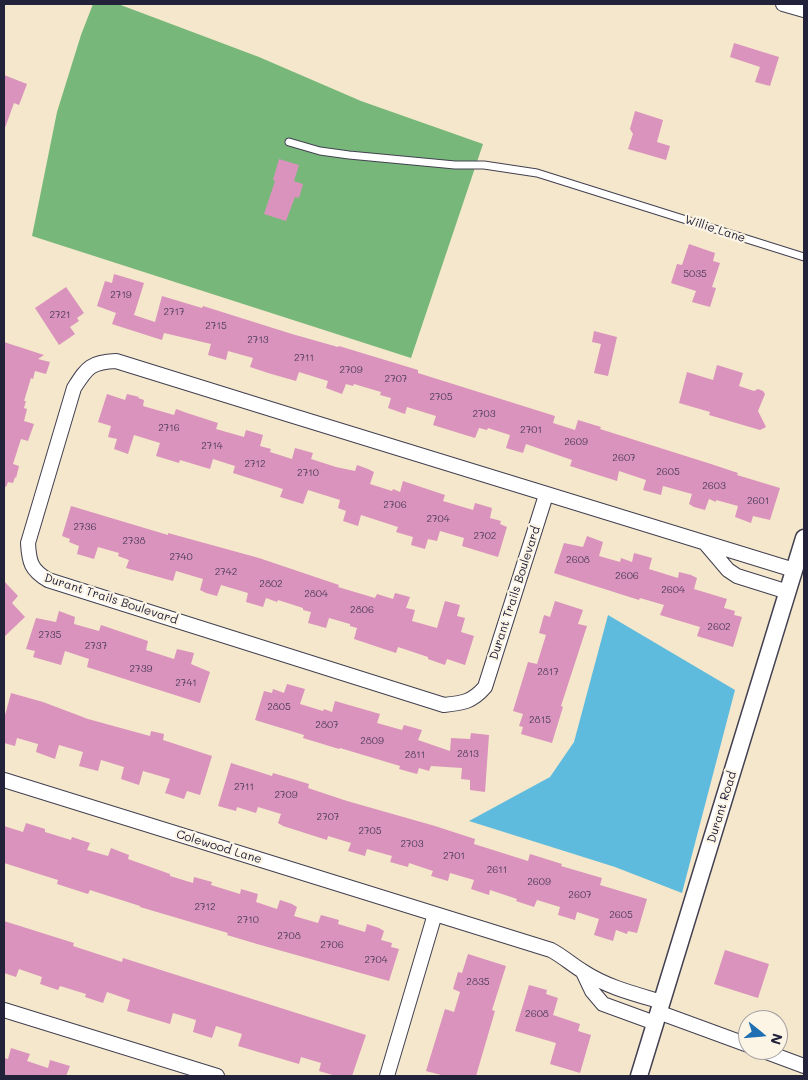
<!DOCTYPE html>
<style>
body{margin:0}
#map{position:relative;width:808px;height:1080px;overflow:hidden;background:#f4e7cb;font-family:Mali,sans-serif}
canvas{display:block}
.frame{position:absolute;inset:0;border:5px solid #22223b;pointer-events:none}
.north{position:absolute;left:738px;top:1010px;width:50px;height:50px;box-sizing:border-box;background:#fcf5e5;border:1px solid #a5a1a1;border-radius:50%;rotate:107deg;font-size:14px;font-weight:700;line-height:20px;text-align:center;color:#22223b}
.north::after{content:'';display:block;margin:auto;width:18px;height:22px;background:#1f6fb2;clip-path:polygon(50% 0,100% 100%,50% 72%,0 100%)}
</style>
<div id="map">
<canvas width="808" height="1080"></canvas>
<div class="frame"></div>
<div class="north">N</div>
</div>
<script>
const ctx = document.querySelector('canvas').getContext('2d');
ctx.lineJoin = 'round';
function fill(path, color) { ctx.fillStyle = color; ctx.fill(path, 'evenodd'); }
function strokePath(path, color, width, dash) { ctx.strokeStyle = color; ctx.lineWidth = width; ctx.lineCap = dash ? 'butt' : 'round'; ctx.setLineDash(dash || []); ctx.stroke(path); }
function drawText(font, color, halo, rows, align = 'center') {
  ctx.font = font + ' Mali,sans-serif'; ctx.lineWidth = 4.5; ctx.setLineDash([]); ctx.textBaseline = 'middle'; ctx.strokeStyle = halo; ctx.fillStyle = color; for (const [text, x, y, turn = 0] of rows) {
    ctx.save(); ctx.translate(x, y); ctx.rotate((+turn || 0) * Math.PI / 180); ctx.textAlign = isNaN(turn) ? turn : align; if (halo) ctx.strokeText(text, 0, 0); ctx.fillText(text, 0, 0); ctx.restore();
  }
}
const forest = new Path2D(`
 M93,4H118L259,57L361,101L483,144L411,358L32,236L57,112L81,35Z`);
const water = new Path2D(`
 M608,615L735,690L682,893L615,867L469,821L550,777L574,742Z`);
const building = new Path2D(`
 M734,43L779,57L770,86L755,82L760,67L730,57Z
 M4,75L27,84L19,105L14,103L5,128Z
 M635,111L663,120L657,142L670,146L666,160L628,149L633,134L630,129Z
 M279,159L299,165L294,181L303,184L299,198L295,197L286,221L264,214L275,181L273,180Z
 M689,244L715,253L713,261L720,263L712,287L716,288L710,307L692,302L696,291L671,283L677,264L682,265Z
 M114,274L144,283L134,315L155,322L162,296L202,308L203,306L292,334L338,347L339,346L418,370V373L555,416L553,423L575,430L578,420L601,427L600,429L711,464L738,473L737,475L780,488L770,520L753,516L751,523L735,517L738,506L716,500V502L709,499L705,510L694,507L689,504L692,494L663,486L661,495L643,490L646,480L619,471L617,481L570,466L572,460L526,444L523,453L506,448L510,435L488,428L487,430L479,428L475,438L433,425L436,416L407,407L405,414L388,408L391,398L380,395L381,392L354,384L353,386L346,384L342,394L326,388L328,381L299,372L296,381L268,373L250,367L253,358L228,351L226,360L208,355L211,344L164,333L162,340L118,326L112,324L116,313L97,306L105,281L112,283Z
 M66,287L84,313L77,318L79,321L70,327L75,334L59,345L35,308Z
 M594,331L617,337L608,376L594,373L601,344L592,342Z
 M4,342L44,355L38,359L50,362L46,374L35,371L33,379L31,378L24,401H26L24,408L27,409L24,421L34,424L28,441L21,439L13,464L19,466L16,478L15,477L13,483L8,482L6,487L4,486Z
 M717,365L743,373L739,386L754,391L758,389L763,391L765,394L758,411L766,427L760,430L709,415L710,412L679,403L687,372L713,380Z
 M107,394L125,400L127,394L139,397L138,398L144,400L143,406L174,415L176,409L187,413L218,423L216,429L244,437L246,430L263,435L260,446L271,449L270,452L292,459L295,448L313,453L311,459L336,467L355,471L357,465L368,469L374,472L370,484L392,491L393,489L400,492L403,481L445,495L443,501L473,510L475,503L492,508L490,518L501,521L500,524L507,527L498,557L462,546L464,538L440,531L437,541L428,539L425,549L411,545L413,537L396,532L398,527L361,515L358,526L343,521L346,511L338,508L340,500L308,490L303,504L280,497L283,489L233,473L235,466L213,459L210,469L180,460L179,463L156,456L160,443L134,435L128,454L114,449L117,439L108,437L111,426L98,422Z
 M71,506L168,535V533L259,558L339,585L338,587L375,598L377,594L393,599L395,593L410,597L406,608L415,610L412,621L437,628L445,601L460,605L457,616L465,618L461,632L474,636L465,665L447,659L445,665L428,659V657L398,647L396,653L354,639L357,628L350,626V624L329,618L326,628L308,623L311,612L303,610V608L278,600L277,602L266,598L263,607L246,602L248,593L221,585L217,596L206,593L200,590L203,579L176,571L173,581L126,568L129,560L118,556L119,553L98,547L94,559L77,554L79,546L69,542L70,539L62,536Z
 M587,536L603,542L599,556L620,562L621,558L632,562L634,553L652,558L649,569L678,578L679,572L691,575L697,578L694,589L727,599L724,608L735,611L734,615L742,617L733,647L697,636L700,627L660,615L664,605L640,598L639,600L554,573L564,543L583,547Z
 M4,581L18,596L12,603L25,617L4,637Z
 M555,601L583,610L578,624L587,626L561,706L563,707L552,743L521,734L523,727L519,726L523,714L513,711L528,662L537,664L546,635L539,633L544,615L550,617Z
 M59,611L75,617L74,624L99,631L101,625L148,641L146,650L174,659L177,649L194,653L191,664L210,672L200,703L87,667L89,659L65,651L61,665L33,657L35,651L26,649L36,618L56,622Z
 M287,684L305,689L300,704L323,711L324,709L332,712L335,701L380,714L377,723L402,730L404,725L422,730L418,740L450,751L451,738L470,739L471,733L489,735L485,792L470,790V780L461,779L462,768L431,766L429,771L419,768L417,774L399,769L400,766L340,748L339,749L303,738L304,735L255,720L264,691L272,693L273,689L284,693Z
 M11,693L43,702L88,719L150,736L151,731L164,734L163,740L212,756L200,795L187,791L184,799L165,793L170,779L143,771L139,785L121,779L124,767L101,760L98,771L79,766L83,752L59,745L55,759L36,752L38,744L17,738L15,746L4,743V719Z
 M231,763L272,776L273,773L309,784L308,788L347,801L435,826L475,839L474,844L528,861L530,854L562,864L561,866L602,878L600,885L647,899L637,933L628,931L627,934L616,930L613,941L594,935L599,919L577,912L575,920L558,915L560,907L537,900L534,907L516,901L517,899L490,890L489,895L471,889L474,880L450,873L448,881L431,876L433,871L409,863L408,867L390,862L392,856L367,849L365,856L348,851L351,843L328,836L327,840L283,826L278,823L281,814L258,807L256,813L237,807L236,811L218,806Z
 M26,823L45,829V832L71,840L72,837L90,843L87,850L108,856L111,848L129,855L128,859L170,874V876L193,883L194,877L212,882L211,885L240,894L241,889L258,894L256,902L277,909L280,900L292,904L297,907L294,916L318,923L321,915L339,920L338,924L365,932L367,924L379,928L384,931L381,940L392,943L391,947L399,949L389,981L257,944L227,935L228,933L140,907V906L90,890L88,894L57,884L58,880L4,863V826L23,832Z
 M4,921L74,943L73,946L122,962L123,958L366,1035L352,1076H336L319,1071L321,1063L301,1057L299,1064L238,1046L242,1034L216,1026L212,1038L193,1032L196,1020L173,1013L170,1024L127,1011L130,1000L107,992L103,1003L85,997L86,994L60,986L58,990L40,984L42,977L19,969L16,977L4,973Z
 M725,950L769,964L758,998L714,984Z
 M468,954L506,966L492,1010L495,1011L476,1076H445L426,1071L445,1009L454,1012L460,992L453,989L458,972L462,973Z
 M529,985L547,990L546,994L558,998L553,1015L580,1024L578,1031L591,1035L580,1073L550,1064L556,1043L515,1031Z
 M11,1048L30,1054L27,1061L48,1068L50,1060L70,1066L66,1076H4V1058L8,1059Z`);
const service = new Path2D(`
 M289,142L320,151L349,155L455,165H484L537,173L804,257`);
const minor = new Path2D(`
 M783,4L804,10
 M546,495L485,687C472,702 463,703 444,705L48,580C31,570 29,562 28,543L74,388C87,368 90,362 116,361C342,431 568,502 794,570
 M705,543L728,570L737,576L788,592
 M4,780L551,950C564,957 572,965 584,972C607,987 635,994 662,1002
 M583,972L592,991L603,1004L655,1023
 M4,1010L217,1076
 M658,1012L748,1045
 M761,1050L804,1066
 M387,1076L435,914`);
const tertiary = new Path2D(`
 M639,1076L804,538`);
const numberNames = [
 ["5035",695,274],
 ["2719",121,295],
 ["2717",174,312],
 ["2721",60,315],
 ["2715",216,326],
 ["2713",258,340],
 ["2711",304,358],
 ["2709",351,370],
 ["2707",396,379],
 ["2705",441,397],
 ["2703",484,414],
 ["2716",169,428],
 ["2701",531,430],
 ["2609",576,442],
 ["2714",212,446],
 ["2607",624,458],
 ["2712",255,464],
 ["2605",668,472],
 ["2710",308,473],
 ["2603",714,486],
 ["2601",758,501],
 ["2706",395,505],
 ["2704",438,519],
 ["2736",85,527],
 ["2702",485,536],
 ["2738",134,541],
 ["2740",181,557],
 ["2608",578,560],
 ["2742",226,572],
 ["2606",627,576],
 ["2802",271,584],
 ["2604",673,590],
 ["2804",316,594],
 ["2806",362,610],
 ["2602",719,627],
 ["2735",50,635],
 ["2737",96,646],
 ["2739",141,669],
 ["2817",548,672],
 ["2741",186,683],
 ["2805",279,707],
 ["2815",540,720],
 ["2807",327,725],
 ["2809",372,741],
 ["2813",468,754],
 ["2811",415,755],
 ["2711",244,787],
 ["2709",286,795],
 ["2707",328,817],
 ["2705",370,831],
 ["2703",412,844],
 ["2701",454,856],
 ["2611",497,870],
 ["2609",539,882],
 ["2607",580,895],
 ["2712",205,907],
 ["2605",621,915],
 ["2710",248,920],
 ["2708",289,936],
 ["2706",332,945],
 ["2704",376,960],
 ["2835",478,982],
 ["2608",537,1014]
];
const streetNames = [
 ["Willie Lane",715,229,18],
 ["Durant Trails Boulevard",515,593,-72],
 ["Durant Trails Boulevard",111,599,18],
 ["Durant Road",722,807,-73],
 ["Colewood Lane",219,847,17]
];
fill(forest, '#77b87a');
fill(water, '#5fbbdd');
fill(building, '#da93bc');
strokePath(service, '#424051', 9);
strokePath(minor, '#424051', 16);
strokePath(tertiary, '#424051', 19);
strokePath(service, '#fff', 7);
strokePath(minor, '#fff', 14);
strokePath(tertiary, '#fff', 16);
drawText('10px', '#503e5b', null, numberNames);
drawText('12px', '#22223b', '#fcf5e5', streetNames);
</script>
